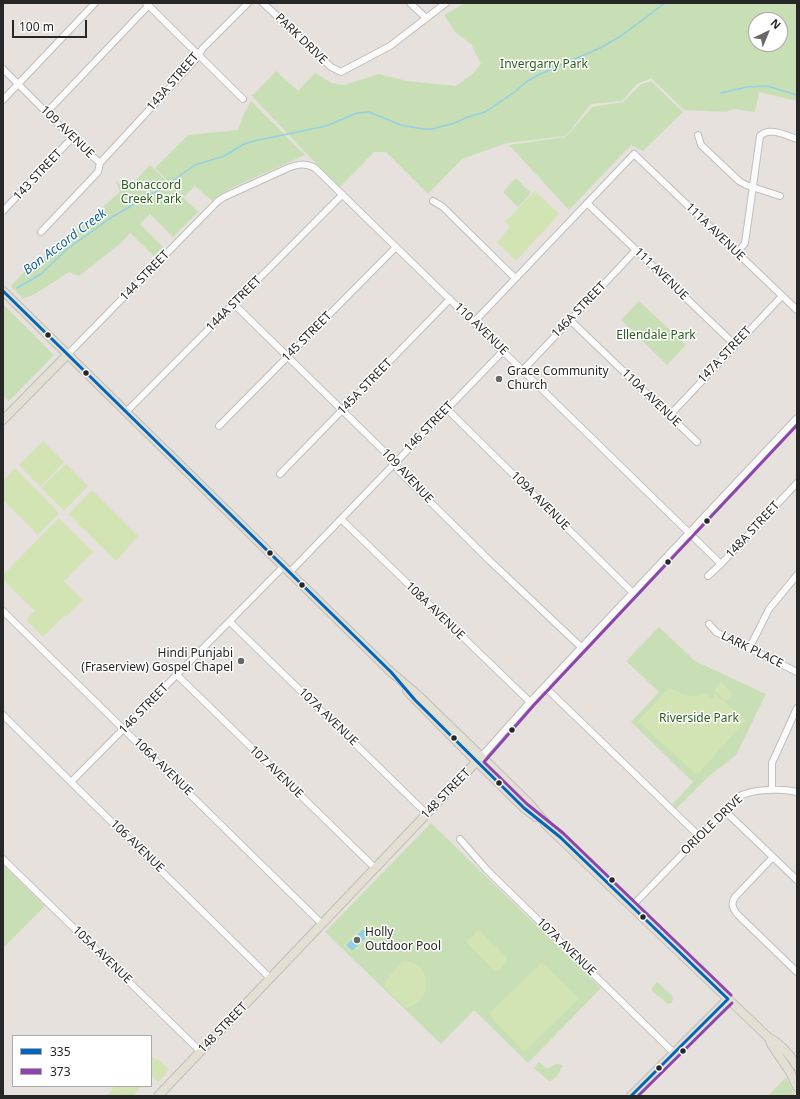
<!DOCTYPE html>
<style>
body{margin:0}
#map{position:relative;width:800px;height:1099px;overflow:hidden;background:#e6e1dc;font-family:"Noto Sans",sans-serif}
canvas{display:block}
.frame{position:absolute;inset:0;border:4px solid #272727;pointer-events:none}
.legend{position:absolute;left:12px;top:1035px;width:140px;height:52px;box-sizing:border-box;background:#fff;border:1px solid #a9a9a9;margin:0;padding:5px 7px;list-style:none;font-size:12px;color:#272727}
.legend li{display:flex;align-items:center;gap:8px;height:20px}
.legend b{width:20px;border:1px solid #a9a9a9}
.north{position:absolute;left:748px;top:12px;width:40px;height:40px;box-sizing:border-box;background:#fff;border:1px solid #a9a9a9;border-radius:50%;rotate:44deg;font-size:11px;font-weight:700;line-height:16px;text-align:center;color:#272727}
.north::after{content:'';display:block;margin:auto;width:14px;height:18px;background:#6a6866;clip-path:polygon(50% 0,100% 100%,50% 72%,0 100%)}
.scale{position:absolute;left:12px;top:20px;width:75px;height:18px;box-sizing:border-box;border:2px solid #272727;border-top:0;padding-left:5px;font-size:12px;line-height:14px;white-space:nowrap;color:#272727;-webkit-text-stroke:3px #fff;paint-order:stroke}
</style>
<div id="map">
<canvas width="800" height="1099"></canvas>
<div class="frame"></div>
<ul class="legend">
<li><b style="height:5px;background:#0065bd"></b>335</li>
<li><b style="height:5px;background:#8e44ad"></b>373</li>
</ul>
<div class="north">N</div>
<div class="scale">100 m</div>
</div>
<script>
const ctx = document.querySelector('canvas').getContext('2d');
ctx.lineJoin = 'round';
function fill(path, color) { ctx.fillStyle = color; ctx.fill(path, 'evenodd'); }
function strokePath(path, color, width, dash) { ctx.strokeStyle = color; ctx.lineWidth = width; ctx.lineCap = dash ? 'butt' : 'round'; ctx.setLineDash(dash || []); ctx.stroke(path); }
function drawText(font, color, halo, rows, align = 'center') {
  ctx.font = font + ' "Noto Sans",sans-serif'; ctx.lineWidth = 3; ctx.setLineDash([]); ctx.textBaseline = 'middle'; ctx.strokeStyle = halo; ctx.fillStyle = color; for (const [text, x, y, turn = 0] of rows) {
    ctx.save(); ctx.translate(x, y); ctx.rotate((+turn || 0) * Math.PI / 180); ctx.textAlign = isNaN(turn) ? turn : align; if (halo) ctx.strokeText(text, 0, 0); ctx.fillText(text, 0, 0); ctx.restore();
  }
}
const green = new Path2D(`
 M465,3H797V101L759,92L755,112L734,109L726,112L684,110L651,78L637,84L622,101L591,104L566,136L507,143L462,159L428,194L386,152H374L339,188L251,95L254,94L276,71L297,90H299L315,73L332,83L344,85L379,74L407,81L456,86L472,74L481,64L471,44L455,32L444,15ZM756,20H780V44H756Z
 M651,81L683,112L643,151L631,145L569,210L509,145L566,137L592,107L623,102L640,85Z
 M251,101L305,155L229,189L212,201L195,186L184,197L155,168L188,135L238,130L244,114Z
 M150,165L198,212L173,237L150,214L140,224L163,247L154,256L130,233L121,243L79,276L69,272L35,294L23,299L11,286L33,262L43,258L120,192L116,181L126,190Z
 M516,178L531,193L518,207L503,192Z
 M639,301L686,345L667,365L621,320Z
 M3,304L54,355L9,401L3,395Z
 M659,627L695,661L766,694L736,755L707,778L676,809L672,805L693,782L631,722L659,692L626,661Z
 M431,823L601,988L528,1063L474,1010L441,1044L325,932Z
 M3,865L45,906L3,948Z
 M657,982C663,986 666,992 672,995L673,1000L671,1003L667,1004C663,997 655,996 651,989Z
 M539,1062L547,1069C553,1066 557,1061 563,1066L557,1076L550,1082L534,1068Z
 M786,1077L795,1096H770L769,1095Z`);
const pitch = new Path2D(`
 M535,191L559,214L516,261L497,242L510,227L505,222Z
 M43,441L64,462L40,487L19,465Z
 M66,464L88,486L64,511L41,488Z
 M15,468L59,513L38,535L3,500V481Z
 M92,490L138,536L116,561L68,514Z
 M59,518L93,552L64,581L83,600L66,617L65,615L43,637L26,620L35,611L3,580V575Z
 M721,682L733,694L726,701L714,690Z
 M669,688C681,694 693,699 706,694L711,699L715,694L746,720L699,773L696,774L638,721Z
 M368,921L377,931L352,954L343,945Z
 M478,930L480,931L507,957V962L498,971L494,970L467,943V940Z
 M403,961C406,962 412,962 415,964C428,971 431,990 420,1000C416,1003 411,1006 407,1009L384,987L385,981Z
 M542,962L579,998L524,1052L491,1017V1012Z
 M151,1056L156,1060L157,1059L169,1069L168,1071L159,1082L152,1076L151,1077Z
 M115,1086H142L133,1096H111L108,1094Z`);
const water = new Path2D(`
 M363,929L369,935L352,951L346,945Z`);
const stream = new Path2D(`
 M721,93L747,87L767,86L797,95
 M17,288L41,274L66,250L112,217L161,189L195,165L224,156L244,144L254,141L326,126L357,113L369,112L401,125L423,129H432L455,123L465,118L485,112L516,91L526,82L538,75L600,48L621,36L665,3`);
const minor = new Path2D(`
 M146,3L243,99
 M263,3L331,67L341,72L390,46L446,3
 M410,3L426,18
 M3,69L72,138L100,163
 M3,100L95,3
 M47,112L148,6
 M698,135L701,145L739,181L746,185L780,196
 M100,163L195,60L203,48L248,3
 M433,201L443,207L455,219L515,278
 M587,203L735,345
 M3,211L72,138
 M41,232L98,172L100,163
 M737,253L745,243L760,136C769,126 787,136 797,139
 M234,304L395,462L398,470L490,561L581,647
 M570,320L697,442
 M474,322L634,154L797,310
 M67,355L218,201L224,197L288,168C299,164 305,163 315,168L721,564
 M523,370L636,250
 M447,409L633,593
 M126,412L342,195
 M669,416L782,296
 M219,426L396,247
 M280,474L450,299
 M341,519L530,702
 M289,573L503,351
 M708,576L721,564L797,483
 M3,611L322,924
 M230,622L427,814
 M709,624L716,632L797,672
 M749,649L769,609L797,575
 M177,675L375,868
 M545,687L699,836
 M3,715L270,978
 M481,757L530,702L797,418
 M71,782L283,567
 M772,790V763L797,708
 M724,810L797,880
 M460,839L487,870L674,1053
 M773,857L735,897C731,903 732,907 737,914L797,972
 M3,859L200,1051
 M632,906L738,797C752,789 781,788 797,792`);
const major = new Path2D(`
 M3,291L391,672L419,696L487,762L529,803L549,827
 M3,420L67,355
 M407,691L469,754L524,808L536,817
 M545,824L769,1038C781,1043 790,1055 797,1066
 M769,1038L771,1044L790,1072L797,1087
 M158,1096L479,759
 M631,1096L728,999`);
const bus1 = new Path2D(`
 M3,291L391,672L415,700L524,808L560,837L728,999
 M631,1096L728,999`);
const bus2 = new Path2D(`
 M731,995L563,833L527,804L484,762L534,705L797,425
 M638,1096L732,1003`);
const markers = [
 [48,335,3.5,"#272727"],
 [86,373,3.5,"#272727"],
 [499,379,4,"#6a6866"],
 [707,521,3.5,"#272727"],
 [270,553,3.5,"#272727"],
 [668,562,3.5,"#272727"],
 [302,585,3.5,"#272727"],
 [241,661,4,"#6a6866"],
 [512,730,3.5,"#272727"],
 [454,738,3.5,"#272727"],
 [499,783,3.5,"#272727"],
 [612,880,3.5,"#272727"],
 [643,917,3.5,"#272727"],
 [357,940,4,"#6a6866"],
 [683,1051,3.5,"#272727"],
 [659,1068,3.5,"#272727"]
];
const streetNames = [
 ["PARK DRIVE",301,39,44],
 ["143A STREET",173,82,-49],
 ["109 AVENUE",67,132,44],
 ["143 STREET",38,175,-47],
 ["111A AVENUE",715,232,44],
 ["111 AVENUE",661,274,44],
 ["144 STREET",145,276,-46],
 ["144A STREET",234,304,-45],
 ["146A STREET",579,310,-46],
 ["110 AVENUE",481,329,44],
 ["145 STREET",307,337,-45],
 ["147A STREET",725,355,-47],
 ["145A STREET",365,387,-46],
 ["110A AVENUE",651,398,44],
 ["146 STREET",429,427,-46],
 ["109 AVENUE",407,476,47],
 ["109A AVENUE",540,501,45],
 ["148A STREET",753,530,-47],
 ["108A AVENUE",435,611,44],
 ["LARK PLACE",752,650,26],
 ["146 STREET",144,709,-46],
 ["107A AVENUE",328,717,44],
 ["106A AVENUE",163,767,44],
 ["107 AVENUE",276,772,44],
 ["148 STREET",446,794,-46],
 ["ORIOLE DRIVE",712,825,-44],
 ["106 AVENUE",137,846,44],
 ["107A AVENUE",566,947,44],
 ["105A AVENUE",102,955,44],
 ["148 STREET",223,1028,-46]
];
const parkNames = [
 ["Invergarry Park",544,65],
 ["Bonaccord",151,186],
 ["Creek Park",151,200],
 ["Ellendale Park",656,336],
 ["Riverside Park",699,719]
];
const poiNames = [
 ["Grace Community",507,372],
 ["Church",507,386],
 ["Hindi Punjabi",233,654,"right"],
 ["(Fraserview) Gospel Chapel",233,668,"right"],
 ["Holly",365,933],
 ["Outdoor Pool",365,947]
];
const waterNames = [
 ["Bon Accord Creek",65,242,-37]
];
fill(green, '#c8dfb6');
fill(pitch, '#d2e3b4');
fill(water, '#93d0e3');
strokePath(stream, '#93d0e3', 1.5);
strokePath(minor, '#bfbdbd', 8);
strokePath(major, '#bfbdbb', 10);
strokePath(minor, '#fbfafa', 6);
strokePath(major, '#e3dfd3', 8);
strokePath(bus1, '#0065bd', 3);
strokePath(bus2, '#8e44ad', 3);
for (const [x, y, r, color] of markers) { const dot = new Path2D(); dot.arc(x, y, r, 0, 2 * Math.PI); ctx.fillStyle = color; ctx.fill(dot); strokePath(dot, '#fff', 1.5); }
drawText('12px', '#272727', '#fff', streetNames);
drawText('12px', '#2b5d1d', '#fff', parkNames);
drawText('12px', '#272727', '#fff', poiNames, 'left');
drawText('italic 13px', '#15648d', '#fff', waterNames);
</script>
